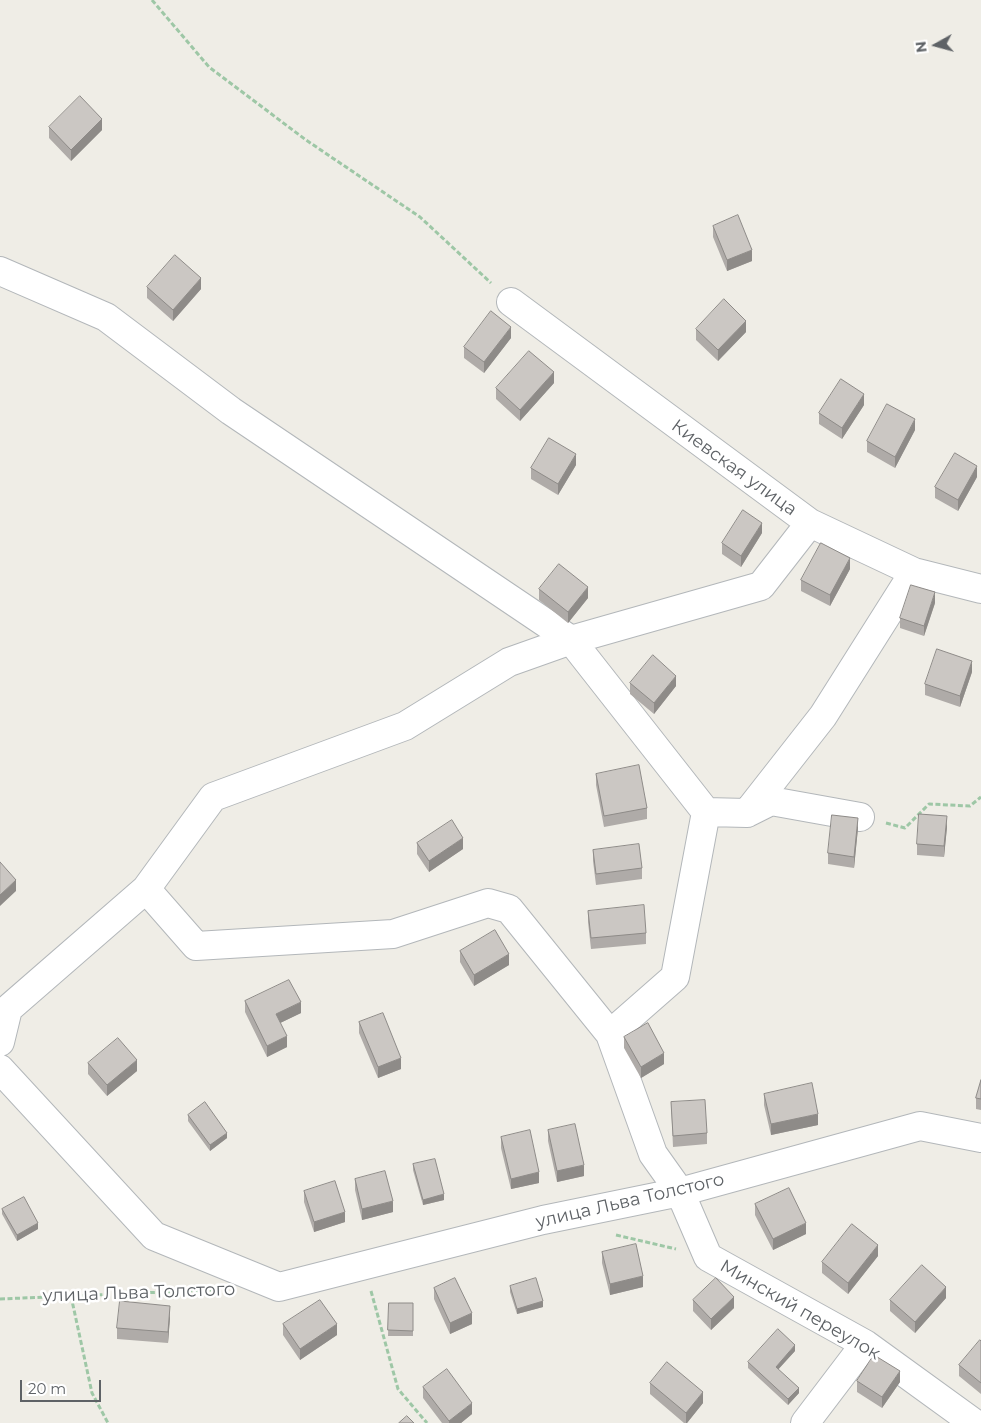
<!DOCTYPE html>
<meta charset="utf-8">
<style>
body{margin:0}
#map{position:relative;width:981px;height:1423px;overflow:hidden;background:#efede6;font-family:Montserrat,sans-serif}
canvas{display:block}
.north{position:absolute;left:911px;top:20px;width:50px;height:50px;-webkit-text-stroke:4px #fff;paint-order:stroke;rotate:263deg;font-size:14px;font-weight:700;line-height:20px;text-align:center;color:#5e6266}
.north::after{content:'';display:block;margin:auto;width:18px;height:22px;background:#5e6266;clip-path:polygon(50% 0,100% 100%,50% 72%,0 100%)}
.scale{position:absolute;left:20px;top:1380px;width:81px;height:22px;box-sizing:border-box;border:2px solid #5e6266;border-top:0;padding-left:6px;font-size:15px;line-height:18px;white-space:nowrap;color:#5e6266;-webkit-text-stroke:4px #fff;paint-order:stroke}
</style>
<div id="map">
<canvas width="981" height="1423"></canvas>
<div class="north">N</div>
<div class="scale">20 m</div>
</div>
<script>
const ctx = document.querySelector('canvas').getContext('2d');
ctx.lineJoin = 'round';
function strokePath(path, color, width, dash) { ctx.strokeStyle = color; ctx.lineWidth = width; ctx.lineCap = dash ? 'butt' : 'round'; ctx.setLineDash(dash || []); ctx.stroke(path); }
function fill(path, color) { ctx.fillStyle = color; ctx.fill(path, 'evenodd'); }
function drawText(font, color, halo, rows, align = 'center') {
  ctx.font = font + ' Montserrat,sans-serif'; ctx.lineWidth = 5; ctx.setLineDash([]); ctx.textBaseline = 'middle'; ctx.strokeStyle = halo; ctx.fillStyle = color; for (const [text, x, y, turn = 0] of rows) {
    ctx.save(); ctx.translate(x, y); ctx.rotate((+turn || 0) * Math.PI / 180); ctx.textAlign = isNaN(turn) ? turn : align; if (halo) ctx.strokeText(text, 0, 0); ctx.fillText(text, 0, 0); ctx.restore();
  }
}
const path = new Path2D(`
 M152,0L209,67L306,140L420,217L491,283
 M886,823L905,828L929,804L970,806L981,797
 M616,1235L676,1249
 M371,1291L398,1389L427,1423
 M71,1296L92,1393L108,1423
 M0,1299L211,1290`);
const minor = new Path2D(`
 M0,271L106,317L231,411L571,640L706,812L675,977L610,1034L653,1154L680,1192L708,1257L865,1344L974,1423
 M511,302L810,523L914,572L981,589
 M706,812L747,813L823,716L914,572
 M747,813L771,801L860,817
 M146,889L196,946L393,934L488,903L509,909L610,1034
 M0,1042L8,1009L146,889L213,797L405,726L509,662L571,640L761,586L810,523
 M0,1069L154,1236L279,1287L543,1220L680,1192L920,1126L981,1138
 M805,1423L865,1344`);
const wall = new Path2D(`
 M49,127L102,130L71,161L49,138Z
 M713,226L752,261L727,271L713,237Z
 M147,287L201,289L173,321L147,298Z
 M696,329L746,332L718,361L696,340Z
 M511,338L484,373L464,358V347Z
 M554,383L520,421L496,399V388Z
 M864,405L842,439L819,424V413Z
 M915,430L895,468L867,452V441Z
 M576,465L558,495L531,479V468Z
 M977,477L958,511L935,498V487Z
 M762,533L741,567L722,554V543Z
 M850,569L830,606L801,591V580Z
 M539,589L588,598L568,623L539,600Z
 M935,603L924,636L900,628V618Z
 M972,672L960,707L925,695V684Z
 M630,683L676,686L654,714L630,694Z
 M596,774L647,808V819L604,827L596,785Z
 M947,827L944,857L917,855V844Z
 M858,828L854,868L828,864V853Z
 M417,843L463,849L429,872L417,854Z
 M593,850L642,868V879L596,885L593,861Z
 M588,911L646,933V944L591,949L588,922Z
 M460,951L509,965L474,986L460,962Z
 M245,1001L301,1013L280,1023L287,1047L267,1057L245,1012Z
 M359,1022L401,1069L378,1078L359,1033Z
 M624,1037L664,1064L641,1078L624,1048Z
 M88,1063L137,1071L107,1096L88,1074Z
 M981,1080V1110L976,1109V1098Z
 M764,1094L818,1125L771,1135L764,1105Z
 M671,1102L707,1133V1144L673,1147Z
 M188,1115L227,1138L210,1151L188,1121Z
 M548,1130L584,1176L557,1182L548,1141Z
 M501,1137L539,1183L511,1189L501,1148Z
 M413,1164L444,1200L423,1205L413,1170Z
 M355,1179L393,1212L362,1220L355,1190Z
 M304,1191L345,1222L314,1232L304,1202Z
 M755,1204L806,1234L773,1250L755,1215Z
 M2,1209L38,1229L17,1241L2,1214Z
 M602,1252L643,1287L610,1295L602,1263Z
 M878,1256L848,1294L822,1273V1262Z
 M510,1286L543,1307L517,1314L510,1292Z
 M434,1288L472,1324L450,1334L434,1299Z
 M946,1298L915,1333L890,1311V1300Z
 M693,1300L734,1308L711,1330L693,1311Z
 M389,1303H413V1336H388Z
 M170,1317L168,1343L117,1339V1328Z
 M283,1324L337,1335L300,1360L283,1335Z
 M981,1341V1394L959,1376V1365Z
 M795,1351L778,1369L799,1393L788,1405L748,1368V1362Z
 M857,1381L900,1382L882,1408L857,1392Z
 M650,1383L703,1403L687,1423H684L650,1394Z
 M423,1387L472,1414L461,1423H442L423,1398Z`);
const shadedWall = new Path2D(`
 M102,119V130L71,161V150Z
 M752,250V261L727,271V260Z
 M201,278V289L173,321V310Z
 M746,321V332L718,361V350Z
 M511,327V338L484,373V362Z
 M554,372V383L520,421V410Z
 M864,394V405L842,439V428Z
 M915,419V430L895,468V457Z
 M576,454V465L558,495V484Z
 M977,466V477L958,511V500Z
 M762,523V533L741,567V556Z
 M850,558V569L830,606V595Z
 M588,587V598L568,623V612Z
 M935,592V603L924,636V626Z
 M972,661V672L960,707V696Z
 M676,676V686L654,714V703Z
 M947,816V827L944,857V846Z
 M858,818V828L854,868V857Z
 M463,838V849L429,872V861Z
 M16,880V891L0,906V895Z
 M509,954V965L474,986V975Z
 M301,1002V1013L276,1025V1014Z
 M287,1036V1047L267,1057V1046Z
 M664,1053V1064L641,1078V1067Z
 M401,1058V1069L378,1078V1067Z
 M137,1060V1071L107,1096V1085Z
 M818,1114V1125L771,1135V1124Z
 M227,1133V1138L210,1151V1145Z
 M584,1165V1176L557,1182V1171Z
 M539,1172V1183L511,1189V1179Z
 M444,1194V1200L423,1205V1200Z
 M393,1201V1212L362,1220V1209Z
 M345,1212V1222L314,1232V1222Z
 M38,1223V1229L17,1241V1235Z
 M806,1223V1234L773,1250V1239Z
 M878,1245V1256L848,1294V1283Z
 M643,1276V1287L610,1295V1284Z
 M946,1287V1298L915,1333V1322Z
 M734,1297V1308L711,1330V1319Z
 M543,1301V1307L517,1314V1309Z
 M170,1306V1317L168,1343V1332Z
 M472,1313V1324L450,1334V1323Z
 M337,1324V1335L300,1360V1349Z
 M795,1345V1351L776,1372V1367Z
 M900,1371V1382L882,1408V1397Z
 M799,1388V1393L788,1405V1399Z
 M703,1392V1403L687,1423H686V1413Z
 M472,1403V1414L461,1423H449V1421Z`);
const building = new Path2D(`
 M80,96L102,119L71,150L49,127Z
 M738,215L752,250L727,260L713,226Z
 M175,255L201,278L173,310L147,287Z
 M724,299L746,321L718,350L696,329Z
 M491,311L511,327L484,362L464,347Z
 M529,351L554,372L520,410L496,388Z
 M841,379L864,394L842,428L819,413Z
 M887,404L915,419L895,457L867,441Z
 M549,438L576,454L558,484L531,468Z
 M955,453L977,466L958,500L935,487Z
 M743,510L762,523L741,556L722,543Z
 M821,543L850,558L830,595L801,580Z
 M559,564L588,587L568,612L539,589Z
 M911,585L935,592L924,626L900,618Z
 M937,649L972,661L960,696L925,684Z
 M653,655L676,676L654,703L630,683Z
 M639,765L647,808L604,816L596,774Z
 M919,814L947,816L944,846L917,844Z
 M832,815L858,818L854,857L828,853Z
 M452,820L463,838L429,861L417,843Z
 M639,844L642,868L596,874L593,850Z
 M0,862L16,880L0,895Z
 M644,905L646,933L591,938L588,911Z
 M495,930L509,954L474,975L460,951Z
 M289,980L301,1002L276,1014L287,1036L267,1046L245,1001Z
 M383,1013L401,1058L378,1067L359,1022Z
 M648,1023L664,1053L641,1067L624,1037Z
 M118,1038L137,1060L107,1085L88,1063Z
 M981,1080V1099L976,1098Z
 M812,1083L818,1114L771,1124L764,1094Z
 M705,1100L707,1133L673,1136L671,1102Z
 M205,1102L227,1133L210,1145L188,1115Z
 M575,1124L584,1165L557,1171L548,1130Z
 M530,1130L539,1172L511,1179L501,1137Z
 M435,1159L444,1194L423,1200L413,1164Z
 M385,1171L393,1201L362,1209L355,1179Z
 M335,1181L345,1212L314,1222L304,1191Z
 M789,1188L806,1223L773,1239L755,1204Z
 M24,1197L38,1223L17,1235L2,1209Z
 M852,1224L878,1245L848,1283L822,1262Z
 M636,1244L643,1276L610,1284L602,1252Z
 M922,1265L946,1287L915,1322L890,1300Z
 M455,1278L472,1313L450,1323L434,1288Z
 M536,1278L543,1301L517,1309L510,1286Z
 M716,1278L734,1297L711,1319L693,1300Z
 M320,1300L337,1324L300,1349L283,1324Z
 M120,1301L170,1306L168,1332L117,1328Z
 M389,1303H413V1331L388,1330Z
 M778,1329L795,1345L776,1367L799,1388L788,1399L748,1362Z
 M980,1340L981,1341V1383L959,1365Z
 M874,1355L900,1371L882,1397L857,1381Z
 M667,1362L703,1392L686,1413L650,1383Z
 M447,1369L472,1403L449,1421L423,1387Z
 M407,1416L414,1423H399Z`);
const streetNames = [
 ["Киевская улица",734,468,36],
 ["улица Льва Толстого",630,1201,-13],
 ["улица Льва Толстого",139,1293,-2],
 ["Минский переулок",800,1310,30]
];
strokePath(minor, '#b3b7ba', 30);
strokePath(path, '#9ec7a6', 3, [5, 2.5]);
strokePath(minor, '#fff', 28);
fill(wall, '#afaba8');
fill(shadedWall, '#8e8b88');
fill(building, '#cbc7c3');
strokePath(building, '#8e8b88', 1);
drawText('18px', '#5e6266', '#fff', streetNames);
</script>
